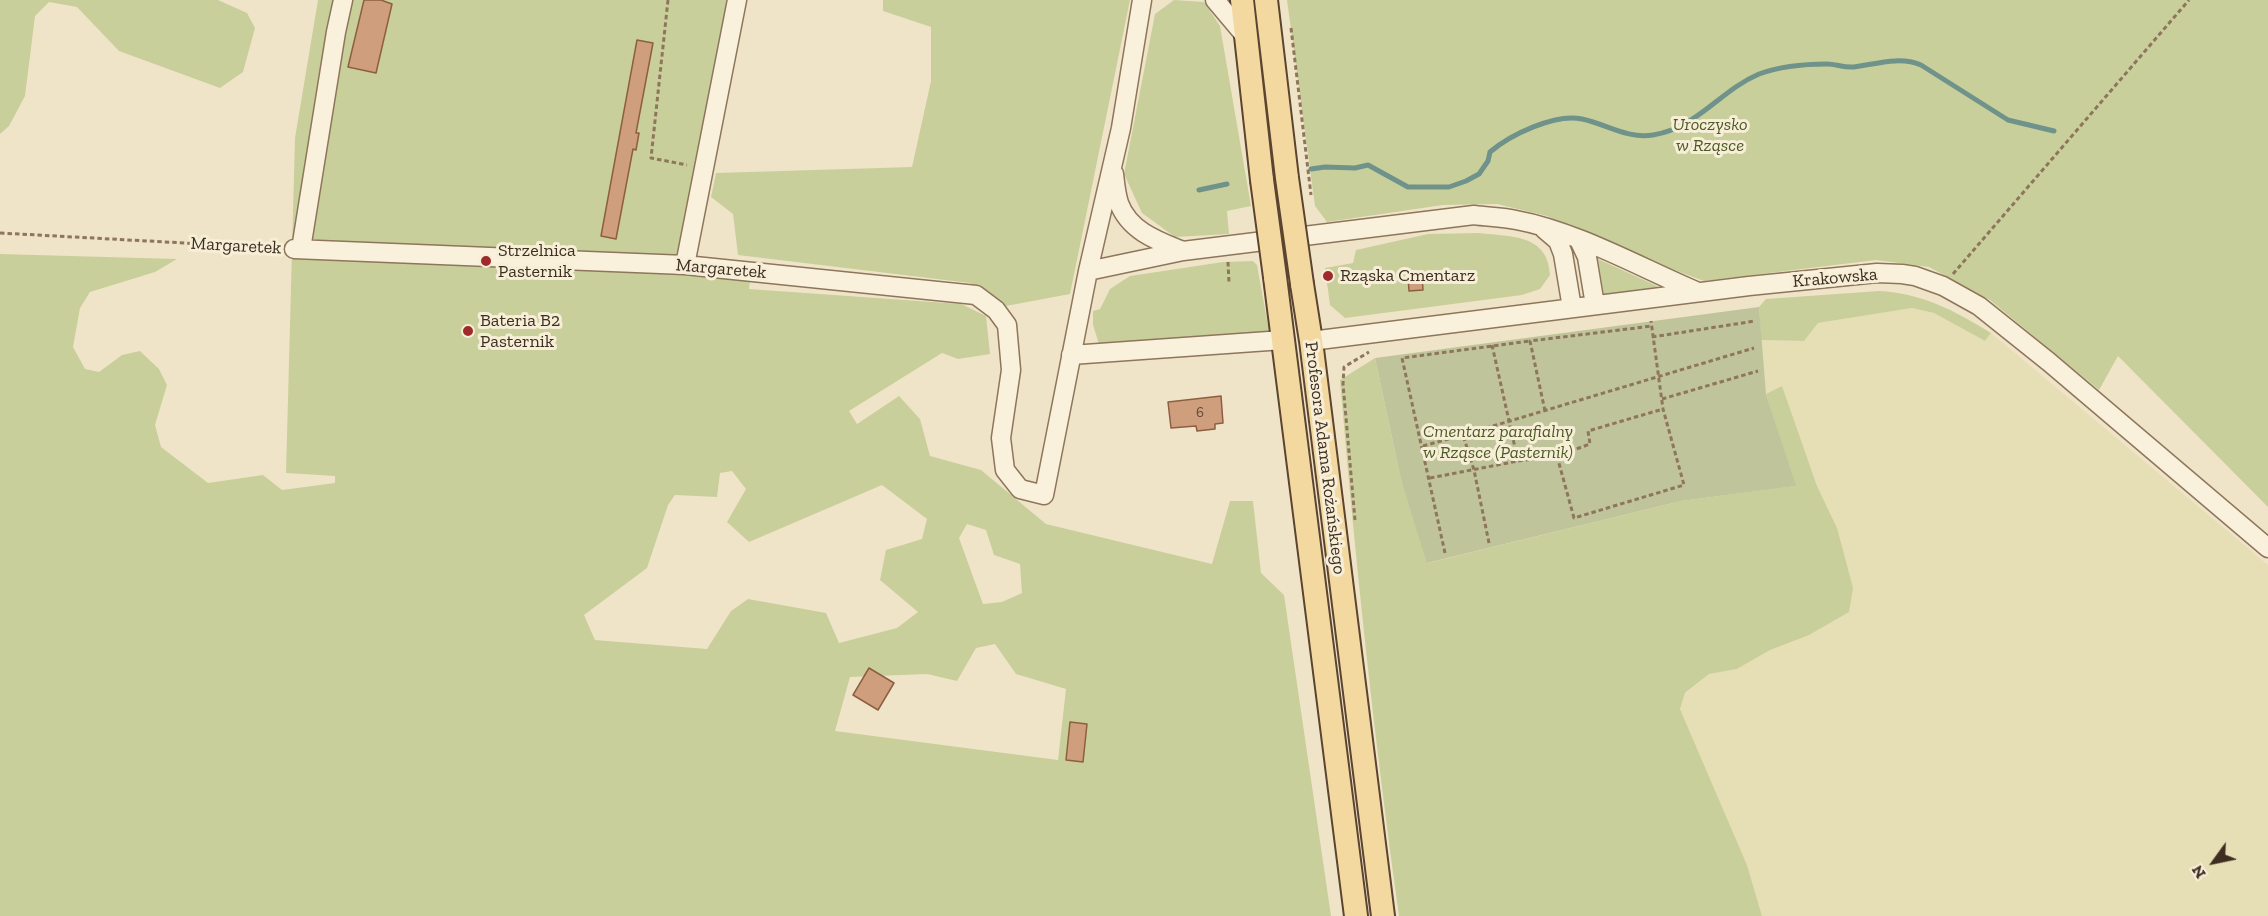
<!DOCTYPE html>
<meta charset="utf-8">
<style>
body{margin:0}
#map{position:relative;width:2268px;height:916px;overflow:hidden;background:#f0e4c8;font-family:"Zilla Slab",serif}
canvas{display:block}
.north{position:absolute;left:2184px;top:832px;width:60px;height:60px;-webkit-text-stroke:4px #f7eed8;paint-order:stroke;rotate:237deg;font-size:16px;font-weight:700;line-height:24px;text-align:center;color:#3d2e20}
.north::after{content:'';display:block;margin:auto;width:21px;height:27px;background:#3d2e20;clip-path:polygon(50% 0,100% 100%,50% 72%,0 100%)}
</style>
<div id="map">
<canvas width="2268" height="916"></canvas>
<div class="north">N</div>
</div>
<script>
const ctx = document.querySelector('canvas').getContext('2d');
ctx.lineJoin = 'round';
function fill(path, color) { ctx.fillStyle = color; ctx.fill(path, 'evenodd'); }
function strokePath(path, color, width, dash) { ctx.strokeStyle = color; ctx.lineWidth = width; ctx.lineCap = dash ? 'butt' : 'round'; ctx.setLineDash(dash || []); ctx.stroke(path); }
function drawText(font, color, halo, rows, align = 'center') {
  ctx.font = font + ' "Zilla Slab",serif'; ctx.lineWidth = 6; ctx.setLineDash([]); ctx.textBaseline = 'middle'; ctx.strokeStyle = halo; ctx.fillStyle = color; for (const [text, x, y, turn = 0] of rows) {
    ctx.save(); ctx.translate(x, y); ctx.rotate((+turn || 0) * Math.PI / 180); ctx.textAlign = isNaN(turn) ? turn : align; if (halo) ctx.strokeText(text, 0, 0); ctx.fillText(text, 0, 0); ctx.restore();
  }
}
const farmland = new Path2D(`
 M1912,308L1934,313L1985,341L1991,333L2268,565V916H1762L1747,865L1680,709L1685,694L1709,674L1737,669L1770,650L1837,528L1817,486L1782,387L1766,394L1761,340L1804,341L1818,323Z`);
const green = new Path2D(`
 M0,0H218L247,13L255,28L243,72L220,88L119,51L77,7L49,2L35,16L25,96L9,126L0,134Z
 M318,0H729L680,248L678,274L750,281L749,289L961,304L986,316L990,354L958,359L942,353L849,411L857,424L899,396L920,419L930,456L981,470L1046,524L1212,564L1230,501H1253L1261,573L1284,595L1331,916H0V254L177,259L155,272L90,292L80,308L73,347L85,369L99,372L122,355L140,351L159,369L167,385L155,425L161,447L208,483L263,475L282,490L335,483V476L286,473L295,138ZM732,471L746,489L727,522L749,542L882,485L927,519L922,539L886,550L880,580L918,612L897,628L839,643L826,613L748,599L731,611L707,649L595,640L584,615L647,568L668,505L675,495L717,497L720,473ZM967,524L986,530L994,555L1020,564L1022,593L1002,602L983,604L959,538ZM995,644L1016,674L1066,689L1058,760L835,731L850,677L927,674L957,681L976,648Z
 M883,0H1130L1070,294L1006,306L970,283L738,255L733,214L711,197L716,173L912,167L931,81V27L883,11Z
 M1174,0L1204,2L1220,26L1251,206L1227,211L1229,234L1175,237L1142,213L1124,174L1155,14Z
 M1287,0H2268V507L2118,356L2099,390L1990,300L1929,267L1876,260L1704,281L1644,259L1547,216L1497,204L1443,205L1327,222L1315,206Z
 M1479,233C1512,237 1548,234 1550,275L1540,289L1522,295L1345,318L1330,305L1325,268L1353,263L1356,250L1428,234Z
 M1598,259L1657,286L1659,288L1604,295Z
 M1253,261L1257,265L1269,331L1257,337L1099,344L1093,325V311L1100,309L1110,289L1130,276L1223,262Z
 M1879,291C1921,293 1956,311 1991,333L1985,341L1934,313L1912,308L1818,323L1804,341L1761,340L1759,307L1766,299Z
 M1375,358L1402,484L1428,563L1681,501L1795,486L1766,394L1782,386L1817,486L1837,528L1853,588L1849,612L1809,635L1770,650L1737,669L1709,674L1685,693L1680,709L1747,865L1762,916H1399C1374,738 1355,559 1340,380Z`);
const cemetery = new Path2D(`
 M1759,307L1766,394L1796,486L1681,501L1427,563L1402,484L1375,358Z`);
const stream = new Path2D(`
 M1311,169L1325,167L1355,168L1368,165L1408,187H1449L1466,181L1479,174L1488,161L1490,152C1510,135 1555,113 1582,119C1606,124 1627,139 1653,135C1699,127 1719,91 1759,74C1781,66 1803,64 1827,64C1836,64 1844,68 1854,67C1876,64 1900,56 1921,65L2008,120L2054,131
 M1199,190L1227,184`);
const building = new Path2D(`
 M364,0H381L392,4L376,73L348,67Z
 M637,40L653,43L636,133H639L636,150L633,149L616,239L601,236Z
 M1422,276L1423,290L1409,291L1408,277Z
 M1221,396L1223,423L1215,424V429L1197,431L1196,426L1171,428L1168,402Z
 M869,668L894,683L878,710L853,695Z
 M1070,722L1087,724L1083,762L1066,760Z`);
const path = new Path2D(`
 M668,0L651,158L687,165
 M1291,28L1311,195
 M0,233L277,248
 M1228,262L1229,283
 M1953,274L2189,0
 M1652,337L1755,321
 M1492,345L1518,461
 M1662,399L1758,371
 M1545,411L1530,341L1652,326
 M1423,446L1463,435
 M1557,456L1574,518L1684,485L1663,409L1651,321
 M1430,478L1518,461L1557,456L1590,444L1588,431L1663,409
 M1355,520L1343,384L1344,367L1369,352
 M1489,543L1474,470L1463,435L1754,348
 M1445,553L1402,358L1530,341`);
const minor = new Path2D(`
 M1215,0L1247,38
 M1114,174C1115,183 1116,194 1119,203C1129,231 1158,241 1183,251
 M1544,229L1558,241L1563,254L1572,308
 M1579,240L1587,257L1595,305
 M294,249L685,265L976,295L996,310L1007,325L1011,370L1001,438L1005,470L1020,489L1044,495L1088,271L1121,128L1142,0
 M301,249L336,32L343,0
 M685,265L737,0
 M1088,271L1183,251L1474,215C1488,217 1502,217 1516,220C1576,231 1641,268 1698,292
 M1311,341L1749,286L1877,273L1902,274L1915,276L1943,286L1979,306L2049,362L2268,548
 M1071,355L1283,340`);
const major = new Path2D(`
 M1242,0L1262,180
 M1266,0L1287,178
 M1275,277L1356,916
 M1302,284L1311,341L1383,916`);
const majorBridge = new Path2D(`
 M1287,178L1302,284
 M1262,180L1275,277`);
const markers = [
 [486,261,6,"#9e2a2b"],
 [1328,276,6,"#9e2a2b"],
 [468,331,6,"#9e2a2b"]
];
const numberNames = [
 ["6",1200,413]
];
const parkNames = [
 ["Uroczysko",1710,125],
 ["w Rząsce",1710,146],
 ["Cmentarz parafialny",1498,432],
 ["w Rząsce (Pasternik)",1498,453]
];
const streetNames = [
 ["Margaretek",236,246,3],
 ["Margaretek",721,269,5],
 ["Krakowska",1835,278,-5],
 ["Profesora Adama Rożańskiego",1325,458,83]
];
const poiNames = [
 ["Strzelnica",498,251],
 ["Pasternik",498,272],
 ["Rząska Cmentarz",1340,276],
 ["Bateria B2",480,321],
 ["Pasternik",480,342]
];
fill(farmland, '#e6deb5');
fill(green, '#c9cf9b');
fill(cemetery, '#bfc49a');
strokePath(stream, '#6f938a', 5);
fill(building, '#cf9f7d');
strokePath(building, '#8d5f41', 1.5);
strokePath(minor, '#8d765c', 21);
strokePath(major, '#5b4430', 26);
strokePath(path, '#8d765c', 3, [4.5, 3]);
strokePath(minor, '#faf1dc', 18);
strokePath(major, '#f3d9a0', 22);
strokePath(majorBridge, '#5b4430', 26, []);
strokePath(majorBridge, '#f3d9a0', 22);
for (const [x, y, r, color] of markers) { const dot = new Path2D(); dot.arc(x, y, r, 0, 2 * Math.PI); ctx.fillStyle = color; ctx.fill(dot); strokePath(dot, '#f7eed8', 2); }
drawText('15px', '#624a37', null, numberNames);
drawText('italic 18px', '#4d5a26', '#f7eed8', parkNames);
drawText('18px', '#3d2e20', '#f7eed8', streetNames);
drawText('18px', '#3d2e20', '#f7eed8', poiNames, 'left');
</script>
